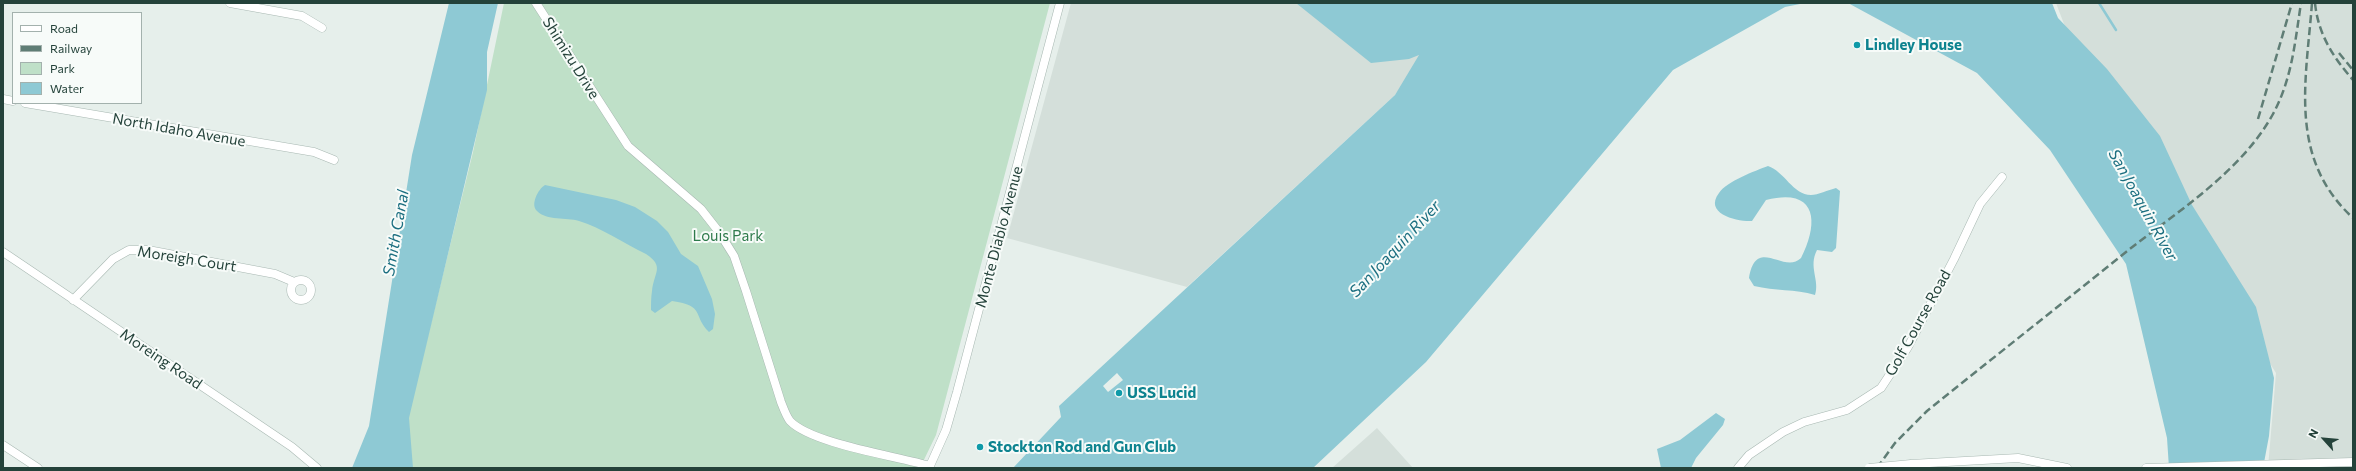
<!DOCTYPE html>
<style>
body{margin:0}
#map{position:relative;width:2356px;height:471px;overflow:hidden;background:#e6efeb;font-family:Commissioner,sans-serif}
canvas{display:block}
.frame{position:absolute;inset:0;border:4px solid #24423a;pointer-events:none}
.legend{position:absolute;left:12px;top:12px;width:130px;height:92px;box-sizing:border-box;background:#f7fbf9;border:1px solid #a3b1ad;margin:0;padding:5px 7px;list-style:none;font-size:12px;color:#24423a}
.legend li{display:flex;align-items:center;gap:8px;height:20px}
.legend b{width:20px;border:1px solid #a3b1ad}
.north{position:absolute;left:2304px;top:419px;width:40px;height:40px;-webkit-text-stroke:3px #f7fbf9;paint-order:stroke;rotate:297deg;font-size:11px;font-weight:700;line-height:16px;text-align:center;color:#24423a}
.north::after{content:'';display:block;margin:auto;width:14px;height:18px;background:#24423a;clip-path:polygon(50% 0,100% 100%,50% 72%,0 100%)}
</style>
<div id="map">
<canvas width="2356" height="471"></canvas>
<div class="frame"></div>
<ul class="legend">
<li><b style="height:5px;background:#fff"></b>Road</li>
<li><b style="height:5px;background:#5f7d75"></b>Railway</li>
<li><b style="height:11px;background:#bfe0c8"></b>Park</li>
<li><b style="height:11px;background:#8ec9d4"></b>Water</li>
</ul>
<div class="north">N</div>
</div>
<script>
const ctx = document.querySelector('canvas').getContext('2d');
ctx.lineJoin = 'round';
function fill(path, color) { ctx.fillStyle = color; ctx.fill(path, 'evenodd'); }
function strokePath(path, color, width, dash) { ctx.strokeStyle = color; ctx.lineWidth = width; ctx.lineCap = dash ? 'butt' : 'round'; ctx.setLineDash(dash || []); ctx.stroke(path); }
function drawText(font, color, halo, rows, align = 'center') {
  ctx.font = font + ' Commissioner,sans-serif'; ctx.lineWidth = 4; ctx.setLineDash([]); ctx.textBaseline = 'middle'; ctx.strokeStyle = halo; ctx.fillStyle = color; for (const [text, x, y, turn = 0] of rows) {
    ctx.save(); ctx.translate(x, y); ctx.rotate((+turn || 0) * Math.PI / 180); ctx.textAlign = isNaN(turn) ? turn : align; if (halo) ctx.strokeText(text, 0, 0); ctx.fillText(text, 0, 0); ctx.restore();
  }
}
const built = new Path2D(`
 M1071,3H1463L1395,95L1187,287L1007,238Z
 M2056,3H2353V468H2268L2276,373L2143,161L2064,24Z
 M1377,428L1413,468H1332Z`);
const green = new Path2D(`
 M504,3H1050L936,435L920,468H409L406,425L473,152Z`);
const water = new Path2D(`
 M449,3H498L487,52V90L409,418L413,468H352L369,426L412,155Z
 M1296,3H1805L1785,7L1673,70L1426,362L1313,468H1013L1061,417L1059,406L1395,95L1419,55L1409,59L1371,63Z
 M1848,3H2052L2058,18L2107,69L2160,136L2192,205L2256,307L2274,378L2269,436L2263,468H2169L2167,438L2126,264L2050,150L1977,73Z
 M1768,166C1784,171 1793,195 1811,195C1818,195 1828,190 1836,188L1840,191L1836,248L1832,252L1817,250C1808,267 1820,280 1815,295C1795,289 1775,291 1754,286L1749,278C1756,235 1784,275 1801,258C1820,221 1816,187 1766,200L1752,221C1738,222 1703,214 1719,193C1727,181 1755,171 1768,166Z
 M545,185L616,200L635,207L657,221L668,232L681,254L698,266L712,299L715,314L713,329L709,332C692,315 706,306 672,301L655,313L651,310C651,304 651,297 652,291C654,272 665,267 646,254C625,244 600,227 579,221C566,217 547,221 537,211C530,205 538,189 545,185Z
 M1716,413L1725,419L1723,425L1696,458L1691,468H1661L1657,449L1680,440Z`);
const pier = new Path2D(`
 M1117,373L1123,380L1108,392L1103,386Z`);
const stream = new Path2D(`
 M2099,3L2116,30`);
const minor = new Path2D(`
 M230,3L302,16L322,28
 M536,3L628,146L701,209L719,232L734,256L746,291L781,402C783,407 786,416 790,421C812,444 897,456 930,466
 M3,99L13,101
 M25,103L314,152L334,160
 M3,252L292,447L317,468
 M291 290a10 10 0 1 1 20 0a10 10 0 1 1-20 0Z
 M73,300L113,259L129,250H148L275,274L294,282
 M3,445L38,468
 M1911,464L2018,458L2067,468
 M929,468L946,430L957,392L1060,3
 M1738,468L1749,455L1783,432L1804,422L1847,410L1881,388L1908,347L1954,259L1980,204L2002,177
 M2146,468L2353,462`);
const rail = new Path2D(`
 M2312,3C2306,82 2288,158 2353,218
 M2315,3C2318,34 2333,57 2353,80
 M2339,53L2353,70
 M2258,119L2292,3
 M1877,468L1895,443L1927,411C1993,358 2060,305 2126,252C2178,211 2241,172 2273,114C2292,79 2295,42 2301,3`);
const minorBridge = new Path2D(`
 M1869,468L1911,464`);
const markers = [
 [1857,45,4,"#0f9aa8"],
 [1119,393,4,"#0f9aa8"],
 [980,447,4,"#0f9aa8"]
];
const cultureNames = [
 ["Lindley House",1865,45],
 ["USS Lucid",1127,393],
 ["Stockton Rod and Gun Club",988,447]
];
const streetNames = [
 ["Shimizu Drive",571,58,58],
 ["North Idaho Avenue",179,130,10],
 ["Monte Diablo Avenue",999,237,-75],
 ["Moreigh Court",187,259,9],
 ["Golf Course Road",1918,323,-61],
 ["Moreing Road",161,359,34]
];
const parkNames = [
 ["Louis Park",728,236]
];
const waterNames = [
 ["San Joaquin River",2143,205,61],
 ["Smith Canal",396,233,-80],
 ["San Joaquin River",1395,249,-47]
];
fill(built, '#d4dfda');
fill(green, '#bfe0c8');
fill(water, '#8ec9d4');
fill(pier, '#e6efeb');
strokePath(stream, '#8ec9d4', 2.5);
strokePath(minor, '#a8b8b2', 9);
strokePath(minor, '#fff', 8);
strokePath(rail, '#5f7d75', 2.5, [8, 4]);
strokePath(minorBridge, '#a8b8b2', 9, []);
strokePath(minorBridge, '#fff', 8);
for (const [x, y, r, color] of markers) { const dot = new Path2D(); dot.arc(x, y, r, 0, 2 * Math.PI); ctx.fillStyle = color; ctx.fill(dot); strokePath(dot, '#f7fbf9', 1.5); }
drawText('bold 15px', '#0d838f', '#f7fbf9', cultureNames, 'left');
drawText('15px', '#24423a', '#f7fbf9', streetNames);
drawText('15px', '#2d7a4b', '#f7fbf9', parkNames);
drawText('italic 16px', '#1c6f80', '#f7fbf9', waterNames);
</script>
